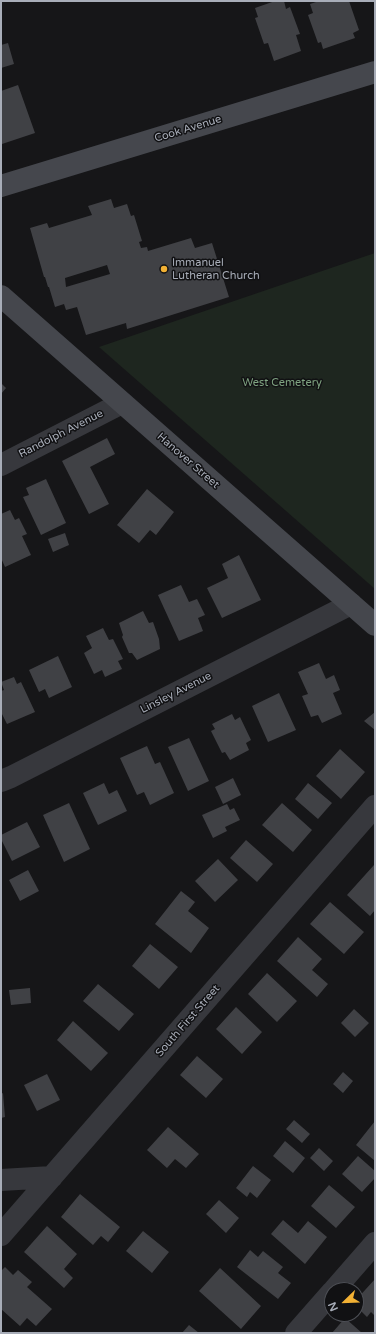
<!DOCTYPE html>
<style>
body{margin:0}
#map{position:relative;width:376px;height:1334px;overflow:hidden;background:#161618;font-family:"Varela Round",sans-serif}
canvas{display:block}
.frame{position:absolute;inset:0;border:2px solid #a8adb8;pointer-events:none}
.north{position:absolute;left:324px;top:1282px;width:40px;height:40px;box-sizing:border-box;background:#111113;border:1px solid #4d4f55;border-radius:50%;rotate:247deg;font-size:11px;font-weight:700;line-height:16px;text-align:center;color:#a8adb8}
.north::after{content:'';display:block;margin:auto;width:14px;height:18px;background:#f2b134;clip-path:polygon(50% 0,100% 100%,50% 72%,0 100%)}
</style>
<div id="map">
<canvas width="376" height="1334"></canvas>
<div class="frame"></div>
<div class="north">N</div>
</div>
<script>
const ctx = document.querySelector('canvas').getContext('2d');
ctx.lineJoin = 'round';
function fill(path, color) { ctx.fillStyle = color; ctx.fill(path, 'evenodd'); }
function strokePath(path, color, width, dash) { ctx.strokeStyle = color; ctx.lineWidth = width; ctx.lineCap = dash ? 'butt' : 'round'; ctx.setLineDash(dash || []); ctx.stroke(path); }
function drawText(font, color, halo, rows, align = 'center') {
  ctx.font = font + ' "Varela Round",sans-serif'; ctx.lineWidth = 3; ctx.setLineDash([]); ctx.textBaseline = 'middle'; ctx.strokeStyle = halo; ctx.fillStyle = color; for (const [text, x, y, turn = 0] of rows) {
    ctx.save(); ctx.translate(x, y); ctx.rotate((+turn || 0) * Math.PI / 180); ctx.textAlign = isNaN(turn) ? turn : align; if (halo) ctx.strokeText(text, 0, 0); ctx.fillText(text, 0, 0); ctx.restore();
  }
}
const green = new Path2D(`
 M375,253V589L99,347Z`);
const building = new Path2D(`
 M275,1H284L286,9L290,7L300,34L296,35L301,51L274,61L268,43L264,44L255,18L258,17L255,8Z
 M319,1H349L359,30L353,33L355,38L323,49L321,42L318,43L308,15L313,13L310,4Z
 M8,43L14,64L1,68V45Z
 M18,85L35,133L2,144L1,91Z
 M111,199L114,208L127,204L131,216L134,215L142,241L139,242L141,248L147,247L148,251L191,238L195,248L212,243L229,297L127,329L126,323L86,335L77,307L66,310L64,304L55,307L49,287H48L45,277H44L30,228L47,223L49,228L92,215L88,206ZM107,265L110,274L66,287L65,278Z
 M1,383L6,388L1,394Z
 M107,438L115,454L90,467L109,504L89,514L62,461Z
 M46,479L66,523L41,535L23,497L29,495L26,488Z
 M147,489L174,512L156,535L150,530L139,543L117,525Z
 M10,510L15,520L19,518L27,534L22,536L31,555L5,567L1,558V514Z
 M65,533L69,545L53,552L48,539Z
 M239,555L261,600L222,618L207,588L228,578L222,564Z
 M181,585L189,602L197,599L205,615L198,618L203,631L179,641L158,595Z
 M143,611L149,623L153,622L159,639L160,649L137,660L132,653H129L122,637L123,635L119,623Z
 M103,628L109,640L113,639L123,659L118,661L122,669L105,677L102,670L94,674L84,653L92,648L86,636Z
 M58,656L72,687L49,698L45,689L39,692L29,670Z
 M319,663L326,679L334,675L340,690L333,693L342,714L322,723L318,715L311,717L302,696L308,694L298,672Z
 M14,677L17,684L21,682L35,712L7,724L1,712V691L4,690L1,682Z
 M279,693L296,730L268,742L252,706Z
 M375,712V730L364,721Z
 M232,714L235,720L240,717L251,740L246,743L249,750L230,760L225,752L222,753L211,731L215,729L212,724Z
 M189,738L209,781L188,791L168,747Z
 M147,746L155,764L160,762L174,793L150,805L144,792L137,795L120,758Z
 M340,749L365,772L341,799L316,776Z
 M233,778L241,795L223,804L215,787Z
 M104,783L109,794L117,790L127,811L98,825L83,793Z
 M308,783L332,803L318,819L295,799Z
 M69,803L90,849L64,862L43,815Z
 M282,803L312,830L293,852L262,825Z
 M227,804L230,810L234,808L240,820L225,827L227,831L213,838L202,815Z
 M27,822L40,847L12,861L1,839V835Z
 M246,840L273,864L257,882L230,858Z
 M218,859L238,880L215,902L195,881Z
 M374,865L375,866V910L370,916L347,895Z
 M28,870L39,891L20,901L9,880Z
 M181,891L195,902L188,911L209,928L191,953L155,924Z
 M330,902L364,932L344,954L310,924Z
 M298,937L322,959L312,970L328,984L317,997L277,961Z
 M150,944L178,967L159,989L132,966Z
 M267,973L297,1001L277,1022L248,994Z
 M98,984L134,1014L119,1031L83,1001Z
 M30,988L31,1003L11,1005L9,990Z
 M236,1007L262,1032L242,1054L216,1029Z
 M354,1009L369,1023L355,1037L341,1023Z
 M73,1021L108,1053L91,1071L57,1040Z
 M197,1056L223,1079L206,1098L180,1075Z
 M343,1072L353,1081L343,1093L333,1084Z
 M47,1074L60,1100L37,1111L24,1085Z
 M3,1093L5,1117L1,1118V1094Z
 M294,1120L310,1134L302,1143L286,1129Z
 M375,1121V1161L356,1145Z
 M168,1127L199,1154L186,1168L175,1159L167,1168L147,1150Z
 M285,1141L305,1158L293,1173L273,1156Z
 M319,1148L333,1161L324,1171L310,1158Z
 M358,1156L375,1171V1178L362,1192L342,1174Z
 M253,1166L271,1180L257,1198L250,1192L247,1197L236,1188Z
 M329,1185L355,1207L336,1228L311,1206Z
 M80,1194L120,1227L108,1242L101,1236L93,1245L61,1217Z
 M219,1200L239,1218L226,1233L206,1214Z
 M283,1220L298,1233L308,1221L327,1237L305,1264L271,1234Z
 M47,1226L77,1254L64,1269L73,1278L64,1288L24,1252Z
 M143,1231L169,1252L152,1273L126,1251Z
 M250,1250L258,1257L263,1251L283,1267L278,1273L291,1283L278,1299L237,1267Z
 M5,1267L13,1275L18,1270L32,1282L27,1287L52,1309L36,1326L27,1318L20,1326L1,1309V1271Z
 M220,1268L261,1306L241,1329L199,1291Z
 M375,1279V1316L371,1312L367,1317L356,1306V1300Z
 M345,1318L362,1333H332Z
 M189,1325L199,1333H182Z`);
const minor = new Path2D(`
 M1,465L122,403
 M1,1180L52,1177
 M1,1235L375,806
 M334,1290L375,1243
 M296,1333L332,1292`);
const tertiary = new Path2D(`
 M1,781L11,777L351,604`);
const secondary = new Path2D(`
 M1,186L375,72
 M1,296L375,625`);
const markers = [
 [164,269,4,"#f2b134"]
];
const streetNames = [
 ["Cook Avenue",188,129,-17],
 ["Randolph Avenue",61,434,-27],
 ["Hanover Street",188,461,41],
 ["Linsley Avenue",176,693,-27],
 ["South First Street",188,1021,-49]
];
const poiNames = [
 ["Immanuel",172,263],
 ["Lutheran Church",172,276]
];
const parkNames = [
 ["West Cemetery",282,383]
];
fill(green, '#1e261f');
fill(building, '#404145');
strokePath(minor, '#37383d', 22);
strokePath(tertiary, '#37383d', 22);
strokePath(secondary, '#45474d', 22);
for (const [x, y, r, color] of markers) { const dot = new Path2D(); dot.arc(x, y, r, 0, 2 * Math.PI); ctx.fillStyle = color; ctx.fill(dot); strokePath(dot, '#111113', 1.5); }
drawText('11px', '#a8adb8', '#111113', streetNames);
drawText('11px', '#a8adb8', '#111113', poiNames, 'left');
drawText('11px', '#7fa381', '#111113', parkNames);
</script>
